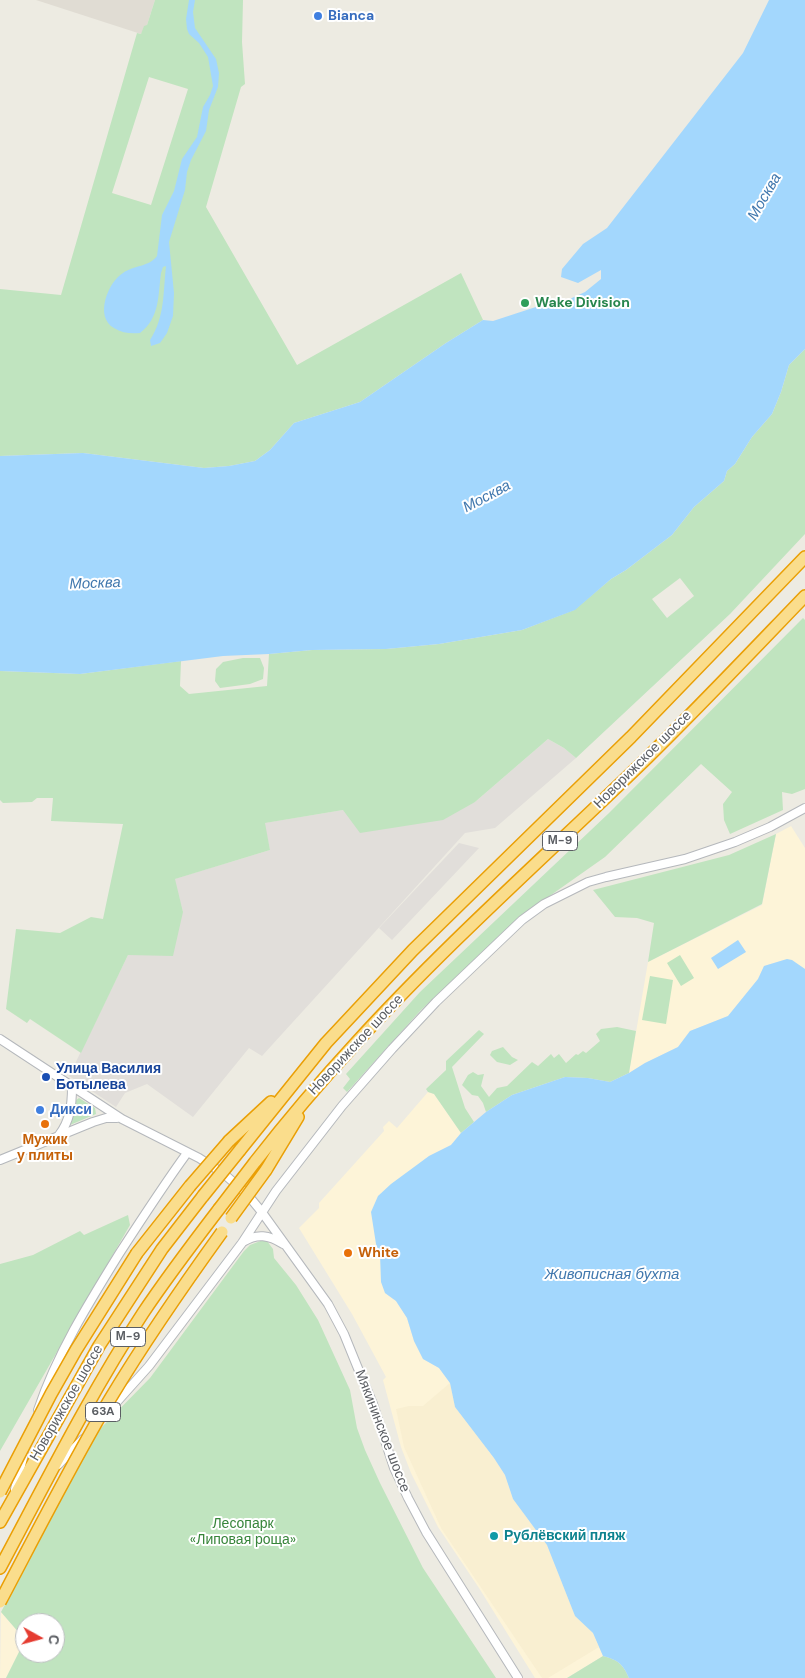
<!DOCTYPE html>
<meta charset="utf-8">
<style>
body{margin:0}
#map{position:relative;width:805px;height:1678px;overflow:hidden;background:#edebe2;font-family:"DM Sans",sans-serif}
canvas{display:block}
.north{position:absolute;left:15px;top:1613px;width:50px;height:50px;box-sizing:border-box;background:#fff;border:1px solid #bdbfc1;border-radius:50%;rotate:97deg;font-size:14px;font-weight:700;line-height:20px;text-align:center;color:#5b5e63}
.north::after{content:'';display:block;margin:auto;width:18px;height:22px;background:#e53c31;clip-path:polygon(50% 0,100% 100%,50% 72%,0 100%)}
</style>
<div id="map">
<canvas width="805" height="1678"></canvas>
<div class="north">С</div>
</div>
<script>
const ctx = document.querySelector('canvas').getContext('2d');
ctx.lineJoin = 'round';
function fill(path, color) { ctx.fillStyle = color; ctx.fill(path, 'evenodd'); }
function strokePath(path, color, width, dash) { ctx.strokeStyle = color; ctx.lineWidth = width; ctx.lineCap = dash ? 'butt' : 'round'; ctx.setLineDash(dash || []); ctx.stroke(path); }
function drawText(font, color, halo, rows, align = 'center') {
  ctx.font = font + ' "DM Sans",sans-serif'; ctx.lineWidth = 4; ctx.setLineDash([]); ctx.textBaseline = 'middle'; ctx.strokeStyle = halo; ctx.fillStyle = color; for (const [text, x, y, turn = 0] of rows) {
    ctx.save(); ctx.translate(x, y); ctx.rotate((+turn || 0) * Math.PI / 180); ctx.textAlign = isNaN(turn) ? turn : align; if (halo) ctx.strokeText(text, 0, 0); ctx.fillText(text, 0, 0); ctx.restore();
  }
}
const commercial = new Path2D(`
 M791,826L805,848V969L792,961L784,960L764,966L758,979L728,1016L690,1031L678,1047L645,1063L629,1073L648,962L762,905L776,834Z
 M428,1092L434,1094L461,1133L451,1145L429,1156L378,1196L376,1244L380,1254L385,1293L396,1301L407,1318L414,1341L423,1359L439,1368L450,1383L593,1633L603,1656L567,1678H535L479,1588L438,1527L411,1473L401,1447L383,1380L386,1377L352,1314L299,1228L319,1208V1203L384,1131L383,1127L389,1121L397,1128Z
 M1,1612L20,1634L22,1646L6,1678H0Z`);
const industrial = new Path2D(`
 M548,739L564,748L576,758L495,828L465,833L262,1056L249,1048L193,1117L147,1084L125,1093L116,1107L69,1076L128,955L183,912L174,879L270,850L264,823L343,810L475,802Z
 M459,843L479,848L392,940L379,928Z`);
const education = new Path2D(`
 M36,0H155L147,25L141,34Z`);
const green = new Path2D(`
 M155,0H243L242,42L245,84L241,87L206,207L297,365L461,273L483,320L446,343L360,402L294,423L270,450L255,461L229,466L204,468L83,453L0,456V289L61,295L137,33L141,34L144,26L147,25ZM149,77L188,89L151,205L112,193Z
 M805,349V534L730,614L576,758L564,748L548,739L475,802L443,820L360,833L343,810L265,823L270,850L175,879L183,912L173,956L128,955L81,1053L30,1019L27,1023L6,1009L16,929L60,933L91,917L103,919L123,824L51,821L53,798H37L32,802L3,803L0,800V671L80,674L181,661L180,686L189,694L267,686L269,654L312,650L386,649L439,644L522,630L574,610L611,579L626,570L672,535L694,507L724,481L727,471L735,464L752,437L772,414L781,392L789,365ZM680,578L694,596L667,618L652,599Z
 M803,618L805,620V789L792,794L782,792L783,810L730,834L724,820L723,804L732,792L701,764L605,857L524,914L421,1010L347,1092L343,1088L350,1079L346,1074L420,992L609,813Z
 M243,658H260L264,668L263,679L250,684L220,688L215,681L216,669L223,662Z
 M776,834L762,904L648,962L654,923L637,918L615,917L593,890L729,855Z
 M680,955L694,978L681,986L667,963Z
 M650,976L673,980L666,1024L642,1020Z
 M617,1027L636,1031L629,1073L610,1082L588,1078L565,1077L512,1095L486,1112L483,1103L478,1096L472,1095L462,1085L468,1075L473,1072L478,1075L484,1074L481,1086L489,1097L497,1088L507,1086L532,1062L538,1066L551,1054L554,1058L559,1054L566,1063L576,1054L578,1055L583,1051L586,1053L600,1041L596,1034L601,1029Z
 M479,1030L484,1034L452,1067L465,1108L474,1122L461,1133L434,1094L428,1092L426,1089L446,1070V1061Z
 M503,1047L512,1057L518,1060L510,1065L497,1062L490,1055L492,1051Z
 M79,1098L95,1108L96,1114L70,1125L75,1101Z
 M128,1215L130,1225L0,1451V1264L33,1255L80,1231L84,1235Z
 M263,1240L267,1241L273,1249L274,1258L296,1285L318,1320L350,1390L357,1428L365,1450L380,1483L423,1568L496,1678H6L22,1646L20,1634L1,1612L97,1432L150,1378L244,1251L250,1245ZM25,1623H55V1653H25Z
 M603,1656C618,1660 623,1664 629,1678H567Z`);
const sand = new Path2D(`
 M450,1383L455,1407L494,1458L505,1475L513,1499L547,1545L575,1616L593,1633L599,1647L548,1678H542L441,1528L404,1447L396,1409L409,1406H423Z`);
const water = new Path2D(`
 M189,0H195L193,12L195,28L216,59L219,73L218,87L209,110L206,131L191,160L187,172L185,190L169,242L174,293L173,316L167,333L160,343L151,346L150,340C165,317 163,293 166,266L163,267L161,273C158,295 160,318 140,333C131,334 122,333 114,328C94,317 108,282 123,273C134,265 149,267 157,256L162,215L174,191L182,159L197,137L203,107L210,95L213,86L208,57L199,43L189,34L187,29L186,19Z
 M769,0H805V349L789,365L781,392L772,414L752,437L735,464L727,471L724,481L694,507L672,535L626,570L611,579L575,610L522,630L439,644L386,649L312,650L269,654L223,656L80,674L0,671V456L83,453L204,468L229,466L255,461L270,450L294,423L360,402L446,343L483,320L493,321L545,304L561,303L585,292L601,279V270L578,283L561,277L562,269L583,244L607,228L743,53Z
 M738,940L746,952L718,969L711,958Z
 M787,959L792,960L805,969V1678H629C623,1664 618,1660 603,1656L593,1633L575,1616L547,1545L513,1499L505,1475L494,1458L455,1407L450,1383L439,1368L423,1359L414,1341L407,1318L396,1301L385,1293L381,1282L380,1254L376,1244L371,1212L378,1196L391,1184L429,1156L451,1145L461,1133L486,1112L512,1095L565,1077L588,1078L610,1082L629,1073L645,1063L678,1047L690,1031L728,1016L758,979L764,966Z`);
const minor = new Path2D(`
 M0,1039L122,1119L199,1158L224,1174L247,1194L261,1211L328,1304L344,1334L357,1366L373,1404L394,1468L408,1498L426,1532L518,1678
 M59,1135C70,1121 72,1105 72,1087
 M0,1160L93,1122L106,1118H117
 M243,1242C257,1233 269,1235 283,1244
 M38,1410C57,1354 88,1304 119,1254C141,1220 163,1186 187,1153
 M106,1414L149,1366L242,1243L276,1191L342,1106L392,1049L436,1002L522,920L544,904L588,882L606,877L685,859L735,842L770,827L805,808
 M58,1465L83,1439
 M15,1489L24,1454`);
const highway = new Path2D(`
 M229,1141L271,1102
 M240,1150L326,1043L413,950L631,737L805,557
 M255,1162C287,1121 320,1082 355,1044C447,943 549,853 647,758C701,705 753,650 805,596
 M266,1170L298,1117
 M137,1253L190,1186
 M0,1522L99,1346L162,1249L203,1196
 M0,1568C46,1482 90,1394 143,1313C167,1277 193,1243 219,1209`);
const highwayBridge = new Path2D(`
 M190,1186L229,1141
 M203,1196L240,1150
 M219,1209L255,1162
 M231,1218L266,1170
 M0,1492L51,1394L76,1350L137,1253
 M0,1602C36,1534 71,1465 110,1399C145,1341 183,1286 222,1232`);
const markers = [
 [318,16,5,"#3f7fe0"],
 [525,303,5,"#2e9e5b"],
 [46,1077,5,"#1a4fb4"],
 [40,1110,5,"#3f7fe0"],
 [45,1124,5,"#e8710a"],
 [348,1253,5,"#e8710a"],
 [494,1536,5,"#0f9aa8"]
];
const shields = [
 [560,841,35],
 [128,1337,35],
 [103,1412,35]
];
const shieldNames = [
 ["М-9",560,841],
 ["М-9",128,1337],
 ["63A",103,1412]
];
const shopNames = [
 ["Bianca",328,16],
 ["Дикси",50,1110]
];
const leisureNames = [
 ["Wake Division",535,303]
];
const streetNames = [
 ["Новорижское шоссе",643,760,-45],
 ["Новорижское шоссе",356,1045,-47],
 ["Новорижское шоссе",67,1403,-60],
 ["Мякининское шоссе",382,1431,69]
];
const transitNames = [
 ["Улица Василия",56,1069],
 ["Ботылева",56,1085]
];
const foodNames = [
 ["Мужик",45,1140],
 ["у плиты",45,1156],
 ["White",358,1253,"left"]
];
const parkNames = [
 ["Лесопарк",243,1524],
 ["«Липовая роща»",243,1540]
];
const cultureNames = [
 ["Рублёвский пляж",504,1536]
];
const waterNames = [
 ["Москва",765,197,-60],
 ["Москва",487,497,-28],
 ["Москва",95,584,-2],
 ["Живописная бухта",612,1275]
];
fill(commercial, '#fdf4d8');
fill(industrial, '#e1deda');
fill(education, '#e0dcd3');
fill(green, '#c0e4bf');
fill(sand, '#f9efd1');
fill(water, '#a3d7fd');
strokePath(minor, '#b5b8bc', 10);
strokePath(highway, '#ea9f05', 14);
strokePath(minor, '#fff', 8);
strokePath(highway, '#fadd8c', 11);
strokePath(highwayBridge, '#ea9f05', 14, []);
strokePath(highwayBridge, '#fadd8c', 11);
for (const [x, y, r, color] of markers) { const dot = new Path2D(); dot.arc(x, y, r, 0, 2 * Math.PI); ctx.fillStyle = color; ctx.fill(dot); strokePath(dot, '#fff', 2); }
for (const [x, y, w] of shields) { const box = new Path2D(); box.roundRect(x - w / 2, y - 9.5, w, 19, 4); ctx.fillStyle = '#fff'; ctx.fill(box); strokePath(box, '#5b5e63', 1); }
drawText('bold 12px', '#5b5e63', null, shieldNames);
drawText('bold 14px', '#366cbe', '#fff', shopNames, 'left');
drawText('bold 14px', '#27864d', '#fff', leisureNames, 'left');
drawText('14px', '#5b5e63', '#fff', streetNames);
drawText('bold 14px', '#164399', '#fff', transitNames, 'left');
drawText('bold 14px', '#c56008', '#fff', foodNames);
drawText('14px', '#37853a', '#fff', parkNames);
drawText('bold 14px', '#0d838f', '#fff', cultureNames, 'left');
drawText('italic 15px', '#4178ae', '#fff', waterNames);
</script>
